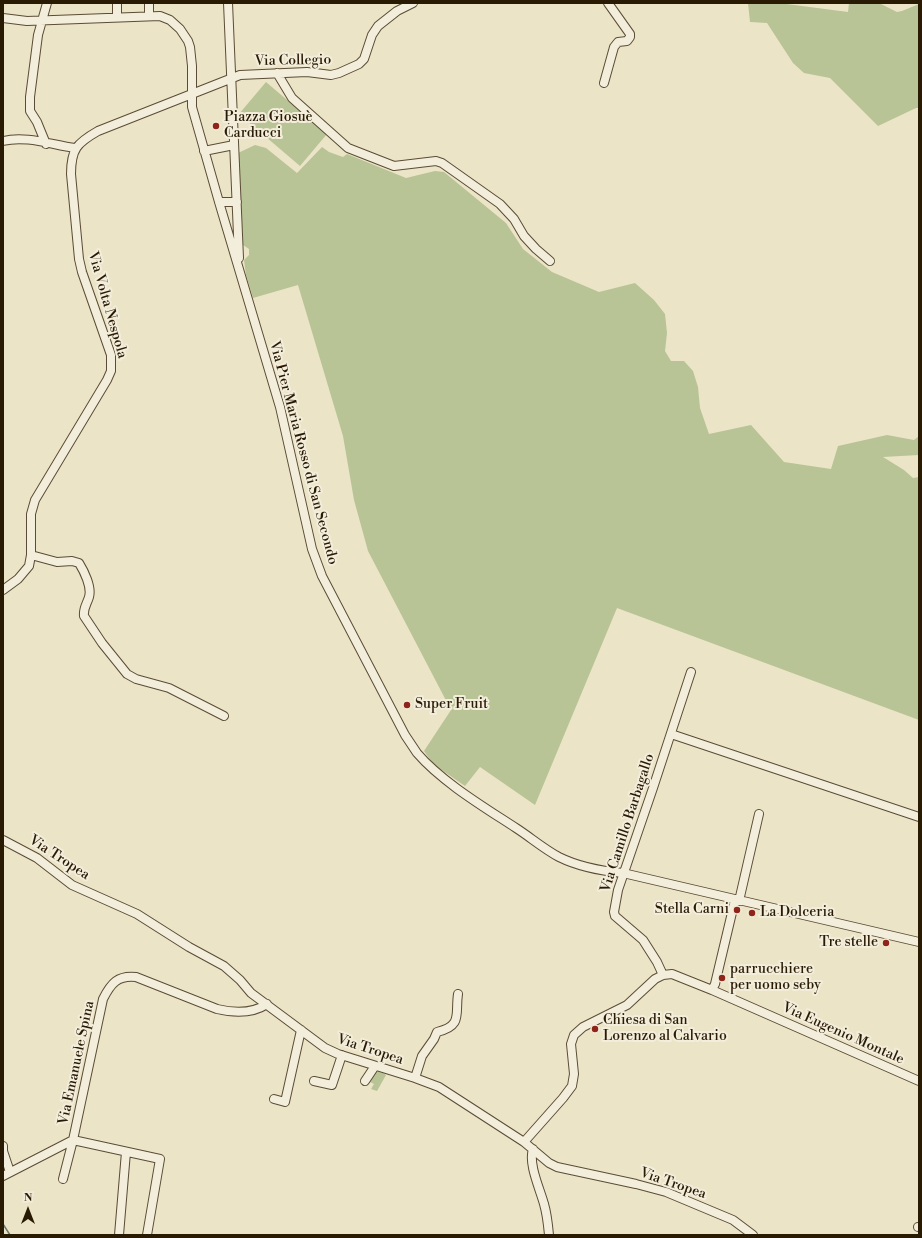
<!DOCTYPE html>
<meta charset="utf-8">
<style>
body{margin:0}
#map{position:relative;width:922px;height:1238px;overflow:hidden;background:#ece4c7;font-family:"Libre Bodoni",serif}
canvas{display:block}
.frame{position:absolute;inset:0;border:4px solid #291a04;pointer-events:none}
.north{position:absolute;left:8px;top:1190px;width:40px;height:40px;-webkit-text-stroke:3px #f3eddb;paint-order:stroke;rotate:0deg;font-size:11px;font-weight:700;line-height:16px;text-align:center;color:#291a04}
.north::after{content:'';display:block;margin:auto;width:14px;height:18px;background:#291a04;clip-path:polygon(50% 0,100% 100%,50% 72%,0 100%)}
</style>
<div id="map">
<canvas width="922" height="1238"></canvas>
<div class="frame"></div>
<div class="north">N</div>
</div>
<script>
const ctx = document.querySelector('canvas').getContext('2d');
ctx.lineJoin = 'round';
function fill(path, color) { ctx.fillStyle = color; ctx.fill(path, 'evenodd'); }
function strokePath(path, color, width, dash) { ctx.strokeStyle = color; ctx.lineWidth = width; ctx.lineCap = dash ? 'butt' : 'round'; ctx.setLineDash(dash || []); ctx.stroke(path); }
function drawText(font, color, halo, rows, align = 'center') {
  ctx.font = font + ' "Libre Bodoni",serif'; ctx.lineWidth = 4; ctx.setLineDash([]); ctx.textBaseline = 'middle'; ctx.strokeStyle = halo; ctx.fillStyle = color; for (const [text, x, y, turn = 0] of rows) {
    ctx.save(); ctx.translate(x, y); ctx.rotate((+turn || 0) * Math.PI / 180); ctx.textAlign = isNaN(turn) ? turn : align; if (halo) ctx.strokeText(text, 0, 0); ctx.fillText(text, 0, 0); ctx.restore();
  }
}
const green = new Path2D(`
 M748,3H779L848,12L849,3H879L897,12L902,11L919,4V108H916L878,126L830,78L804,73L793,63L767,23L750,22Z
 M266,82L327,134L300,166L239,114Z
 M255,145L266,148L297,173L322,147L329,152L343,157L347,154L406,178L435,171L444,172L506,223L523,249L552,272L599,292L635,283L654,300L665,314L667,333L665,351L671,361H684L693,371L698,387L700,408L709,434L751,425L784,462L831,469L838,446L887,435L914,440L919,436V455L883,457L904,470L913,478L919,477V720L617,608L535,805L480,767L465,786L433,764L424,751L451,710L368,551L354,500L343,436L298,285L253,298L246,275L244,260L249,255V249L243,245L238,153Z
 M376,1071L383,1073L386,1075L377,1091L371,1089L374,1084L370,1082Z`);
const stream = new Path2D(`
 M3,1224L10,1235`);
const minor = new Path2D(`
 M117,3V17
 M149,3V16
 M228,3L239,258
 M3,18L27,21L160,16L170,20L180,29L188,41L190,47L192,66V107L219,202L280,407L312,549L322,576L405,735C409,741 413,747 417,753C442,782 484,807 516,828C530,837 544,849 559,857C579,867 602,871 623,873L919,942
 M277,73L292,98L348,148L394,166L436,161L442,163L500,204L514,219L524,236L536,249L550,261
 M604,83L614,47L618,42L627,41L630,37V34L608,3
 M3,141C26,135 52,145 75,148
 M46,144L37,122L30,111V97L38,35L47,3
 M204,151L234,145
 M219,202H237
 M31,555L57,562L72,561L79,563C84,571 92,587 89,597C87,604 83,608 84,616L102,643L127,674L136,679L169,688L224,716
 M3,590L18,579L29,566L31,555V514L35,500L107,380L111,371V355L82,272L79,259L71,174C71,149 77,143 98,131L240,75L307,72L331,75L339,73L359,64L364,59L372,35L378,26L397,11L413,3
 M671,734L919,817
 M3,840L37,858L72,885L137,914L189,947L224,966L240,980L251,993L325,1048L338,1054L415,1078L439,1087L524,1142L549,1163L557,1167L636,1184L666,1192L733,1220L753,1235
 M739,901L759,814
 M663,975L657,962L643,940L615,916L614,912L618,890L653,788L691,672
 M712,990L715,984L735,900
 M415,1078L422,1056L434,1039L437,1032C463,1026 455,1014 458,994
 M314,1081L332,1085L342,1055
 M365,1081L375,1066
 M274,1099L285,1102L301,1030
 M524,1142L563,1098L572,1086L574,1074L571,1044L574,1035L583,1027L627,1005L655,979L663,975L672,974L712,990L919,1081
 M3,1146V1151L10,1172
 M533,1149C528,1164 540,1189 544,1204C547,1214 548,1224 549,1235
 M3,1176L73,1140L103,999C111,983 118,975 136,977L217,1009C234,1013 252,1014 267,1004
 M63,1179L73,1140L160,1159L147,1235
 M918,1227H919
 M119,1235L126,1152`);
const markers = [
 [216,126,4,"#8f2418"],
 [407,705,4,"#8f2418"],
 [737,910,4,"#8f2418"],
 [752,913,4,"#8f2418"],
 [886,943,4,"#8f2418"],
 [722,978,4,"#8f2418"],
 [595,1029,4,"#8f2418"]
];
const streetNames = [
 ["Via Collegio",293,61,-1],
 ["Via Volta Nespola",107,305,74],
 ["Via Pier Maria Rosso di San Secondo",303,453,75],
 ["Via Camillo Barbagallo",628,823,-72],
 ["Via Tropea",59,858,33],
 ["Via Eugenio Montale",843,1034,24],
 ["Via Tropea",370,1050,18],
 ["Via Emanuele Spina",77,1063,-78],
 ["Via Tropea",673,1184,19]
];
const poiNames = [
 ["Piazza Giosuè",224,118],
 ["Carducci",224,134],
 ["Super Fruit",415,705],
 ["Stella Carni",729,910,"right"],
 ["La Dolceria",760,913],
 ["Tre stelle",878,943,"right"],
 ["parrucchiere",730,970],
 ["per uomo seby",730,986],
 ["Chiesa di San",603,1021],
 ["Lorenzo al Calvario",603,1037]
];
fill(green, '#b8c495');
strokePath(stream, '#6d7c73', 1.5);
strokePath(minor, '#5a4c35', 10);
strokePath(minor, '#f3eddb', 8);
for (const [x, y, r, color] of markers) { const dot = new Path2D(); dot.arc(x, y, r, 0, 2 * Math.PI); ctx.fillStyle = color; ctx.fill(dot); strokePath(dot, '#f3eddb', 1.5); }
drawText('14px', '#291a04', '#f3eddb', streetNames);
drawText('14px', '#291a04', '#f3eddb', poiNames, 'left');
</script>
